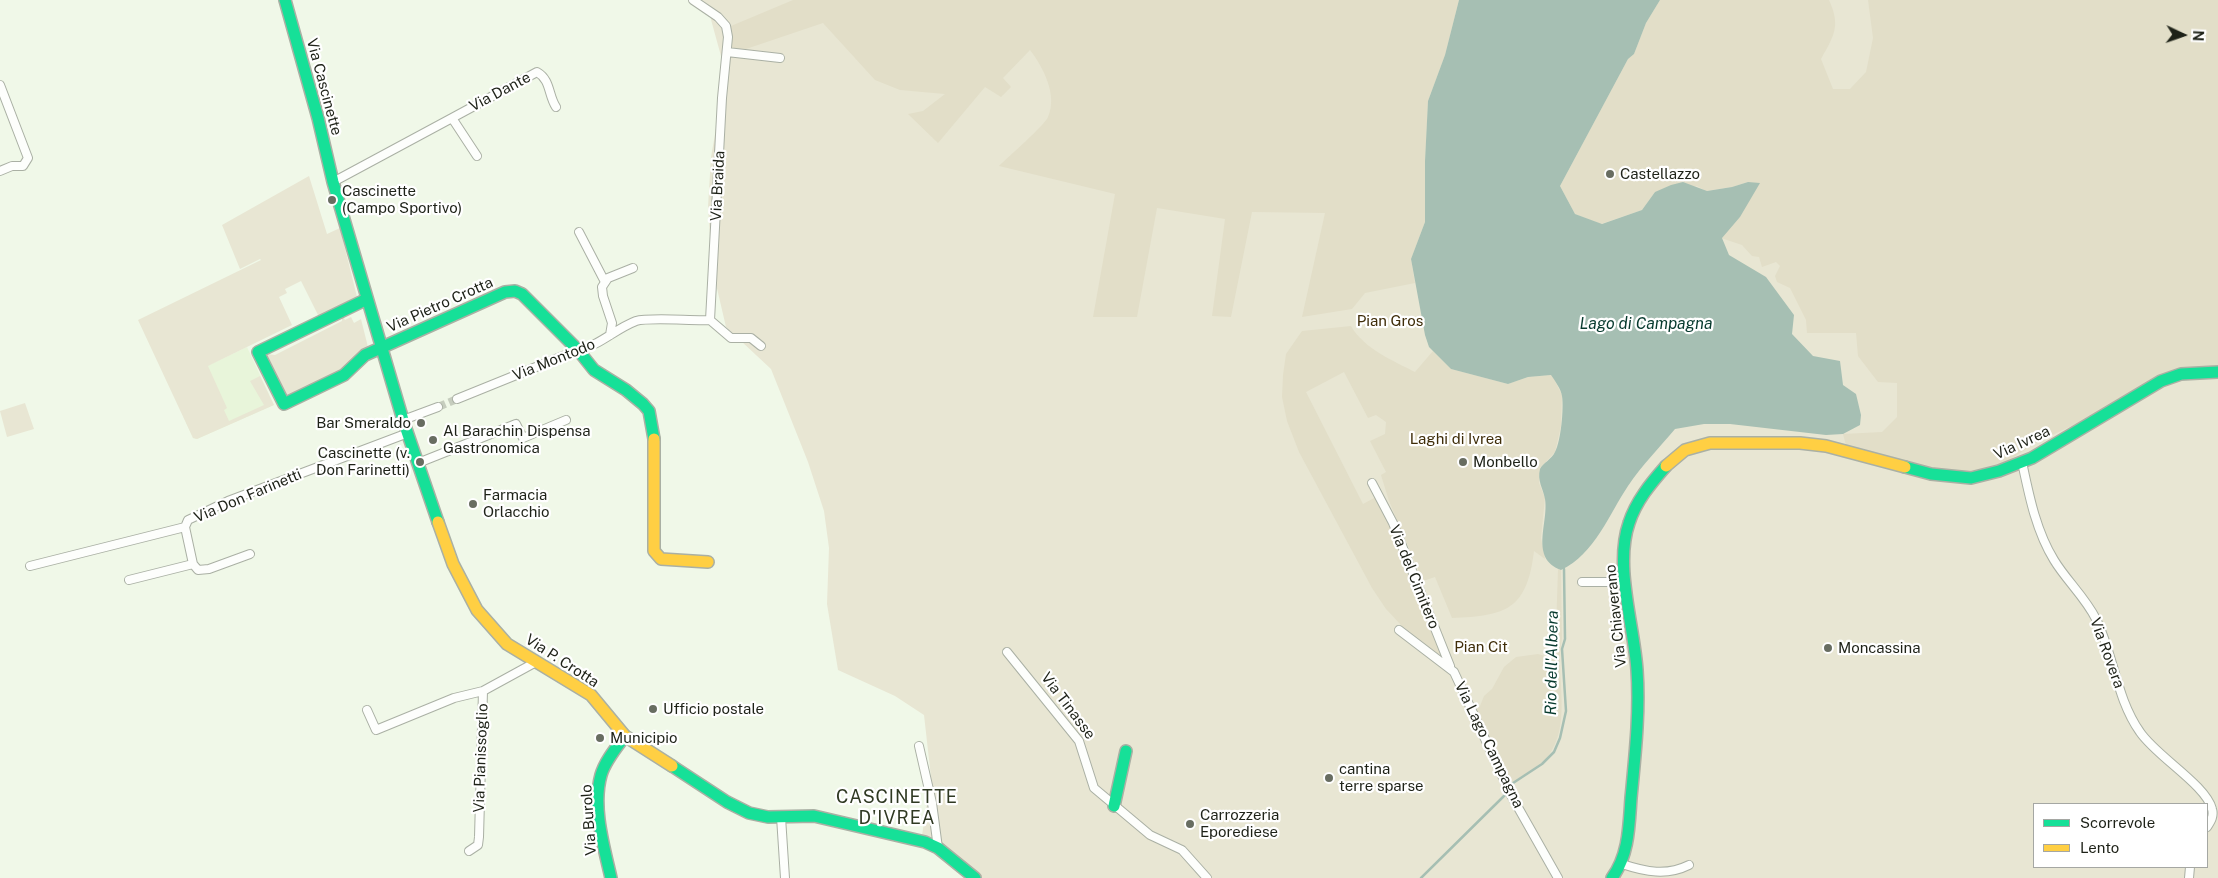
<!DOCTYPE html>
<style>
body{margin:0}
#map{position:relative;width:2218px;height:878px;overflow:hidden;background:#f0f8e8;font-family:"Public Sans",sans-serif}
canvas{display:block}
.legend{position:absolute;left:2033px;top:803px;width:175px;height:65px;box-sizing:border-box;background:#fff;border:1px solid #a5a7a3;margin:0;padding:6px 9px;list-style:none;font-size:15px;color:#1e2218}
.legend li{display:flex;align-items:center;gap:10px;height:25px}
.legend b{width:25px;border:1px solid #a5a7a3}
.north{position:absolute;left:2158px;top:10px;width:50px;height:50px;-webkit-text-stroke:4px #fff;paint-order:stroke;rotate:93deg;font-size:14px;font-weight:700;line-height:20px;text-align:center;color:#1e2218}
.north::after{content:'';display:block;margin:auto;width:18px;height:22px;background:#1e2218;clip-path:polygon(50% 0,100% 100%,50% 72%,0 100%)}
</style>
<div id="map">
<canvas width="2218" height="878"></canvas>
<ul class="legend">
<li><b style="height:6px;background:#16e098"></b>Scorrevole</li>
<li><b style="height:6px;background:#ffcf43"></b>Lento</li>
</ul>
<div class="north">N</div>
</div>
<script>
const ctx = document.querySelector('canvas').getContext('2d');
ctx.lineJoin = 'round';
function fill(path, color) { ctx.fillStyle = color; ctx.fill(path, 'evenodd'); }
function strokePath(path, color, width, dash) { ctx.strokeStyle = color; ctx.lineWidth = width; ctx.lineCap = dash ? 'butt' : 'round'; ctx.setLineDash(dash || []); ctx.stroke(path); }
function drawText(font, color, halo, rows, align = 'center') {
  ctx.font = font + ' "Public Sans",sans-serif'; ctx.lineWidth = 4.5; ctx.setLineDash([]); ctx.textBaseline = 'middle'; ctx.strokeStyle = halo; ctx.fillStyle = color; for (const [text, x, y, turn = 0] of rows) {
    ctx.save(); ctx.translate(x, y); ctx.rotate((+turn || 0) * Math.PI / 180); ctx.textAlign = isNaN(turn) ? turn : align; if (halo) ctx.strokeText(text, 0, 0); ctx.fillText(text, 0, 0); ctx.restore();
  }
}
const built = new Path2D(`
 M247,347L274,405L197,439L193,438L169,384Z`);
const green = new Path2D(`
 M693,0H2218V878H969L921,842L931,777L924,715L895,696L838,670L827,604L829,548L824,511L808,462L771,369L726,327L712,267L708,207L711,157L719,112L724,67L710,16ZM2034,804H2207V867H2034Z
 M309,176L327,234L340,228L357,297L319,317L301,281L285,289L287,293L279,297L292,325L208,366L227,408L224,410L229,421L264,405L250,381L260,376L274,405L197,439L193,438L138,320L261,260L260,259L240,269L222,225Z
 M342,315L345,320L351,317L354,323L361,319L368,347L359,354L348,369L287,399L267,354L275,355L342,321Z
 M25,403L34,429L7,437L0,411Z`);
const forest = new Path2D(`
 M793,0H1459L1445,55L1428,101L1425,161V222L1411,259L1415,283L1365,293L1352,309L1302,317L1325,213L1252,212L1231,317L1212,316L1225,219L1157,208L1137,317H1093L1115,194L999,166C1008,157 1045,125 1048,117C1058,95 1043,67 1030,50L1003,78L1011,87L1001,97L985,87L938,143L908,114L923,111L945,94L900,90L875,80L823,23L746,49L732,48L731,26Z
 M1660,0H1829C1841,26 1834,36 1821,59L1833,89H1850L1866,72L1873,38L1868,0H2218V367H2194L2170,371L2076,424L2035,443L2005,463L1980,470L1960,472L1938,470L1847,449L1843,434L1882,432L1897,417V383L1878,382L1858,356L1856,333H1807L1806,320L1790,288L1777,282L1775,276L1780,266L1776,262L1762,267L1759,257L1752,256L1742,245L1721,238L1740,217L1748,182L1732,187L1706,191L1697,186L1655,192L1642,210L1601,224L1575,214L1560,186L1628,59L1634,54L1646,23Z
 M1351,326C1364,349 1394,361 1415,372L1433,351L1451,369L1508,384L1528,377L1552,375L1562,395L1561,426L1555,452L1540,468L1539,483L1545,498L1541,538L1545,559L1534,551C1527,609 1507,616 1452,618L1435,577L1423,581L1389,501L1381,475L1386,472L1370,441L1385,434L1386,422L1376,415L1368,418L1344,372L1306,392L1363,504L1376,497L1389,523L1444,658L1402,626L1386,609L1372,588L1299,452L1287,421L1282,397L1283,375L1286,354L1302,331Z
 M1558,569L1561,570L1562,639C1555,673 1571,717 1552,750C1544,765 1523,774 1510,784L1474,712L1480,706L1484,696L1492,689L1504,667L1516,657L1538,654L1555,659Z`);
const water = new Path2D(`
 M1459,0H1660L1646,23L1634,54L1628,59L1560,186L1575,214L1602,224L1642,210L1655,192L1671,185L1683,182L1707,191L1732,187L1748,182L1760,183L1740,217L1722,238L1729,255L1766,277L1794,315L1792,334L1813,356L1840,361L1843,385L1856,394L1861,415L1860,425L1843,434L1826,435L1730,424H1704L1675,429C1660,447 1642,465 1628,486C1609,514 1595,554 1561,570C1529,558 1549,523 1545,499C1543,488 1537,481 1540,469C1543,463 1552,459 1555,452C1561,441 1564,408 1562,396C1561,389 1555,381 1551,375L1528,377L1508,384L1451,369L1429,347L1425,335L1411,259L1425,222V161L1428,101L1445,55Z`);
const stream = new Path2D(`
 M1421,878L1505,795L1510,785L1542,764L1554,752L1560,738L1566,711L1562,649L1565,639L1564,569`);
const streetTunnel = new Path2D(`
 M438,407L457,399`);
const street = new Path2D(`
 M693,0L718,17L726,26L728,37L722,98L710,320
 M727,52L780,58
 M0,85L28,158L23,166H12L0,171
 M452,118L537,72C551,80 548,95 556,107
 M333,182L452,118L477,156
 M579,232L605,282
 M710,320L731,338H751L761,346
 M610,335L612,323L603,296L602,287L608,278L633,268
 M457,399L578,350C599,346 615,329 636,321C649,317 693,321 710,320
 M403,420L438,407
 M2022,462C2029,495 2036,531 2054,560C2066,580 2085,597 2096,619C2114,655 2116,698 2140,732C2156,756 2206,785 2212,809C2214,816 2211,821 2207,827
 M418,463L516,424L523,438L566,420
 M1372,483L1393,523L1450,666
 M185,527L193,564L198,570L209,569L250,554
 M30,566L185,527L188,520L228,501L408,433
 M129,580L193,564
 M1582,582H1625
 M1399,630L1454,672L1511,795L1558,878
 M1007,652L1079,741L1094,788L1150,835L1182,850L1207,878
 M367,710L376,730L454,698L483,691
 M919,746L932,803L938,848
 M781,817L785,878
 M469,851L478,845L479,837L483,691L536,662
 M1622,864C1646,872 1667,876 1689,865
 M2189,878L2190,867`);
const fast = new Path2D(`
 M285,0L318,118L333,182L403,420L438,522
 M367,299L258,352L284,404L344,375L365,355L505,292L515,291L522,294L578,350L594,370L626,390L643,404L649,411L654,439
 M1905,467L1931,474L1971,478L1999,471L2032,458L2161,381L2181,374L2218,372
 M672,766L727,802L749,813L768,817L814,816L925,842L938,848L975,878
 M1114,806L1126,751
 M611,878C604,847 592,807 601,775C605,761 616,748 625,736
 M1612,878C1629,855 1629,826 1631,798C1635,756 1640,712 1637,670C1634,625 1614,566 1629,523C1636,501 1651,483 1666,466`);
const slow = new Path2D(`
 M654,439V551L661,559L708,562
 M1666,466L1685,450L1710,443H1800L1826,446L1905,467
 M438,522L453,564L477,610L507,644L591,695L625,736L672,766`);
const markers = [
 [1610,174,5,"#686d61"],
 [332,200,5,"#686d61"],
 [421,423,5,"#686d61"],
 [433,440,5,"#686d61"],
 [420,462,5,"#686d61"],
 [1463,462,5,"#686d61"],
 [473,504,5,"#686d61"],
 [1828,648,5,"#686d61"],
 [653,709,5,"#686d61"],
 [600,738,5,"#686d61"],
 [1329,778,5,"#686d61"],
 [1190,824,5,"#686d61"]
];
const streetNames = [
 ["Via Cascinette",324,87,75],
 ["Via Dante",500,92,-28],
 ["Via Braida",718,186,-87],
 ["Via Pietro Crotta",440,305,-24],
 ["Via Montodo",554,360,-22],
 ["Via Ivrea",2022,443,-25],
 ["Via Don Farinetti",248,496,-23],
 ["Via del Cimitero",1414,577,68],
 ["Via Chiaverano",1616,616,-96],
 ["Via Rovera",2107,653,70],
 ["Via P. Crotta",562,661,33],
 ["Via Tinasse",1068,706,53],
 ["Via Lago Campagna",1489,745,64],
 ["Via Pianissoglio",481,758,-88],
 ["Via Burolo",589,820,-94]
];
const poiNames = [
 ["Castellazzo",1620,174],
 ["Cascinette",342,191],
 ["(Campo Sportivo)",342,208],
 ["Bar Smeraldo",411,423,"right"],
 ["Al Barachin Dispensa",443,431],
 ["Gastronomica",443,448],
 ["Cascinette (v.",410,453,"right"],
 ["Don Farinetti)",410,470,"right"],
 ["Monbello",1473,462],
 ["Farmacia",483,495],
 ["Orlacchio",483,512],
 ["Moncassina",1838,648],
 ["Ufficio postale",663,709],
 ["Municipio",610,738],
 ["cantina",1339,769],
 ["terre sparse",1339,786],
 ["Carrozzeria",1200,815],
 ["Eporediese",1200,832]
];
const parkNames = [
 ["Pian Gros",1390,321],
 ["Laghi di Ivrea",1456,439],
 ["Pian Cit",1481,647]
];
const waterNames = [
 ["Lago di Campagna",1646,324],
 ["Rio dell'Albera",1552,663,-89]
];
const quarterNames = [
 ["CASCINETTE",897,797],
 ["D'IVREA",897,818]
];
fill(built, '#e8f5da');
fill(green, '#e8e6d3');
fill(forest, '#e2dec8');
fill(water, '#a6bfb3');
strokePath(stream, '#a6bfb3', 2.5);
strokePath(streetTunnel, '#c6cdbe', 8, [8, 4]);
strokePath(street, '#aab0a4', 10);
strokePath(fast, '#aab0a4', 14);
strokePath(slow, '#aab0a4', 14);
strokePath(street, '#fdfefc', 8);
strokePath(fast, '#16e098', 11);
strokePath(slow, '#ffcf43', 11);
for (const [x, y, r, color] of markers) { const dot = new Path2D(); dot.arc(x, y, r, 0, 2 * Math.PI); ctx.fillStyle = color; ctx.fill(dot); strokePath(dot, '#fff', 2); }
drawText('15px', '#1e2218', '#fff', streetNames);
drawText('15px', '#1e2218', '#fff', poiNames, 'left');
drawText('15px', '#3f2d09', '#fff', parkNames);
drawText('italic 16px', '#073a2e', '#fff', waterNames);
ctx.letterSpacing = '1px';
drawText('18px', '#2f3922', '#fff', quarterNames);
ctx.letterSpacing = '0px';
</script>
